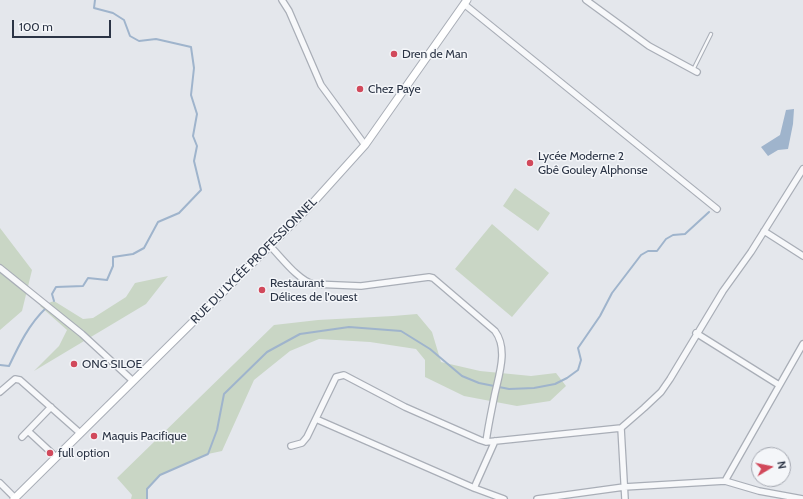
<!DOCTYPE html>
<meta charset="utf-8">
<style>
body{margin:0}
#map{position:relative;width:803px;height:499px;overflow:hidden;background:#e4e7ec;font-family:Cabin,sans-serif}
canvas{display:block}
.north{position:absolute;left:751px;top:447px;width:40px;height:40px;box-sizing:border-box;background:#f4f6f9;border:1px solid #a4a8b1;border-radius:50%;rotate:80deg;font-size:11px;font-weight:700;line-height:16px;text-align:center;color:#2b3445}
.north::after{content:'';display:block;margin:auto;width:14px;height:18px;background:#d1495b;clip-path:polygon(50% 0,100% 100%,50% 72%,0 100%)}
.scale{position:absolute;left:12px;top:20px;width:99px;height:18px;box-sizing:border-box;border:2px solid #2b3445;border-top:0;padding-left:5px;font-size:12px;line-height:14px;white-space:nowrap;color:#2b3445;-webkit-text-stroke:3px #f4f6f9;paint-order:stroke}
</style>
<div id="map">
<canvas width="803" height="499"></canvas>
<div class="north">N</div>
<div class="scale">100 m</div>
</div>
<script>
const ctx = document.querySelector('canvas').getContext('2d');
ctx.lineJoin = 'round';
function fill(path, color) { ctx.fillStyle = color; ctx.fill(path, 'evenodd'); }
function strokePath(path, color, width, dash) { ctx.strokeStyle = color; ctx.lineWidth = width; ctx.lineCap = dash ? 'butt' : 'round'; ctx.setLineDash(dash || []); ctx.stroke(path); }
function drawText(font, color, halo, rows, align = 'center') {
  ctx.font = font + ' Cabin,sans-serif'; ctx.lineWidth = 3; ctx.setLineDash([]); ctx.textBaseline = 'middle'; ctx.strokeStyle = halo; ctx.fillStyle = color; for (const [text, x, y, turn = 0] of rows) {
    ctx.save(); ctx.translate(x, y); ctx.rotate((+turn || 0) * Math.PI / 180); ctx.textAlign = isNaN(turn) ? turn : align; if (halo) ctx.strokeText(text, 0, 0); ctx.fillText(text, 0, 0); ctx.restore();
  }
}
const green = new Path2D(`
 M515,188L550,213L538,231L503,206Z
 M492,224L549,273L512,317L455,269Z
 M0,228L32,270L22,311L0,330Z
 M168,276L146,304L34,371L59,346L67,330L40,306L54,301L83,319L93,318L126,297L135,283Z
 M417,314L432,332L441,362L480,371L531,376L556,373L566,386L550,401L517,406L464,396L425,377V360L416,349L370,342L319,339L290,351L254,380L222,451L208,454L160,475L147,489V499H131L132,495L117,478L274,325L318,320L393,316Z`);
const water = new Path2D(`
 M794,109L793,124L788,149L778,150L768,156L761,147L780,135L786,110Z`);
const stream = new Path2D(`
 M54,301L52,294L56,287L83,286L88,278L107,280L113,266V257L133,254L144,248L158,222L179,213L201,190L194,161L197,146L193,136L197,114L191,95L194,68L191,47L156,39L139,41L130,36L124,20L113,13L94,8L95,0
 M0,365L9,366C19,345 29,324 46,308
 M147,499V489L160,475L208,454L217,430L224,394L267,352L300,334L349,327L401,331L430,349L462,376L479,383L509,389L534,388L555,384L567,378L578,370L581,360L578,348L600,316L612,293L641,255L648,251H657L666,239L673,235L685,234L709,212`);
const service = new Path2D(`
 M693,70L711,34`);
const minor = new Path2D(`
 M282,0L289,11L321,85L365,145
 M586,0L649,46L697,72
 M464,4L717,209
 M764,231L803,256
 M270,246C282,258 298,280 313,284L361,286L429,277L433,278L495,331C509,350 498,377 494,398C491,413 488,427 486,442
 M0,268L82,334L133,381
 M696,333L779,385
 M0,392L15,379L20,380L80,433
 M316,419L474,488L504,499
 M621,428L625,499
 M28,431L56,457
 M22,437L51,407
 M291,446L302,443L307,437L336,377L344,375L405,407L480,440L486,442L621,428L644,408L661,392L670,379L723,291L751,252L803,169
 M725,481L803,344
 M0,483L15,498
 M474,488L495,441
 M537,499L624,487L725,481L759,491L803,499`);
const secondary = new Path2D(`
 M14,499L310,206L365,145L467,0`);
const markers = [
 [394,54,4,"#d1495b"],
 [360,89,4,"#d1495b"],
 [530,163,4,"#d1495b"],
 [262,290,4,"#d1495b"],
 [74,364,4,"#d1495b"],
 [94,436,4,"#d1495b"],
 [50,453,4,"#d1495b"]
];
const poiNames = [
 ["Dren de Man",402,54],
 ["Chez Paye",368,89],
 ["Lycée Moderne 2",538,156],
 ["Gbê Gouley Alphonse",538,170],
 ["Restaurant",270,283],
 ["Délices de l'ouest",270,297],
 ["ONG SILOE",82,364],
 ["Maquis Pacifique",102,436],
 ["full option",58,453]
];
const streetNames = [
 ["RUE DU LYCÉE PROFESSIONNEL",254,261,-45]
];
fill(green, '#c9d6c5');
fill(water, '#9fb4cc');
strokePath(stream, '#9fb4cc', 2);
strokePath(service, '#a9aeb7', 4.5);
strokePath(minor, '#a9aeb7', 8);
strokePath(secondary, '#a9aeb7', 9);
strokePath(service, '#f7f8fa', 2.5);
strokePath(minor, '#f7f8fa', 5.5);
strokePath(secondary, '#fff', 7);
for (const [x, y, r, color] of markers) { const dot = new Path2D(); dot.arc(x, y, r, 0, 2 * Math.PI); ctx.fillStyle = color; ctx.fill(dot); strokePath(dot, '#f4f6f9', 1.5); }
drawText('12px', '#2b3445', '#f4f6f9', poiNames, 'left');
drawText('12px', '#2b3445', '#f4f6f9', streetNames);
</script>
